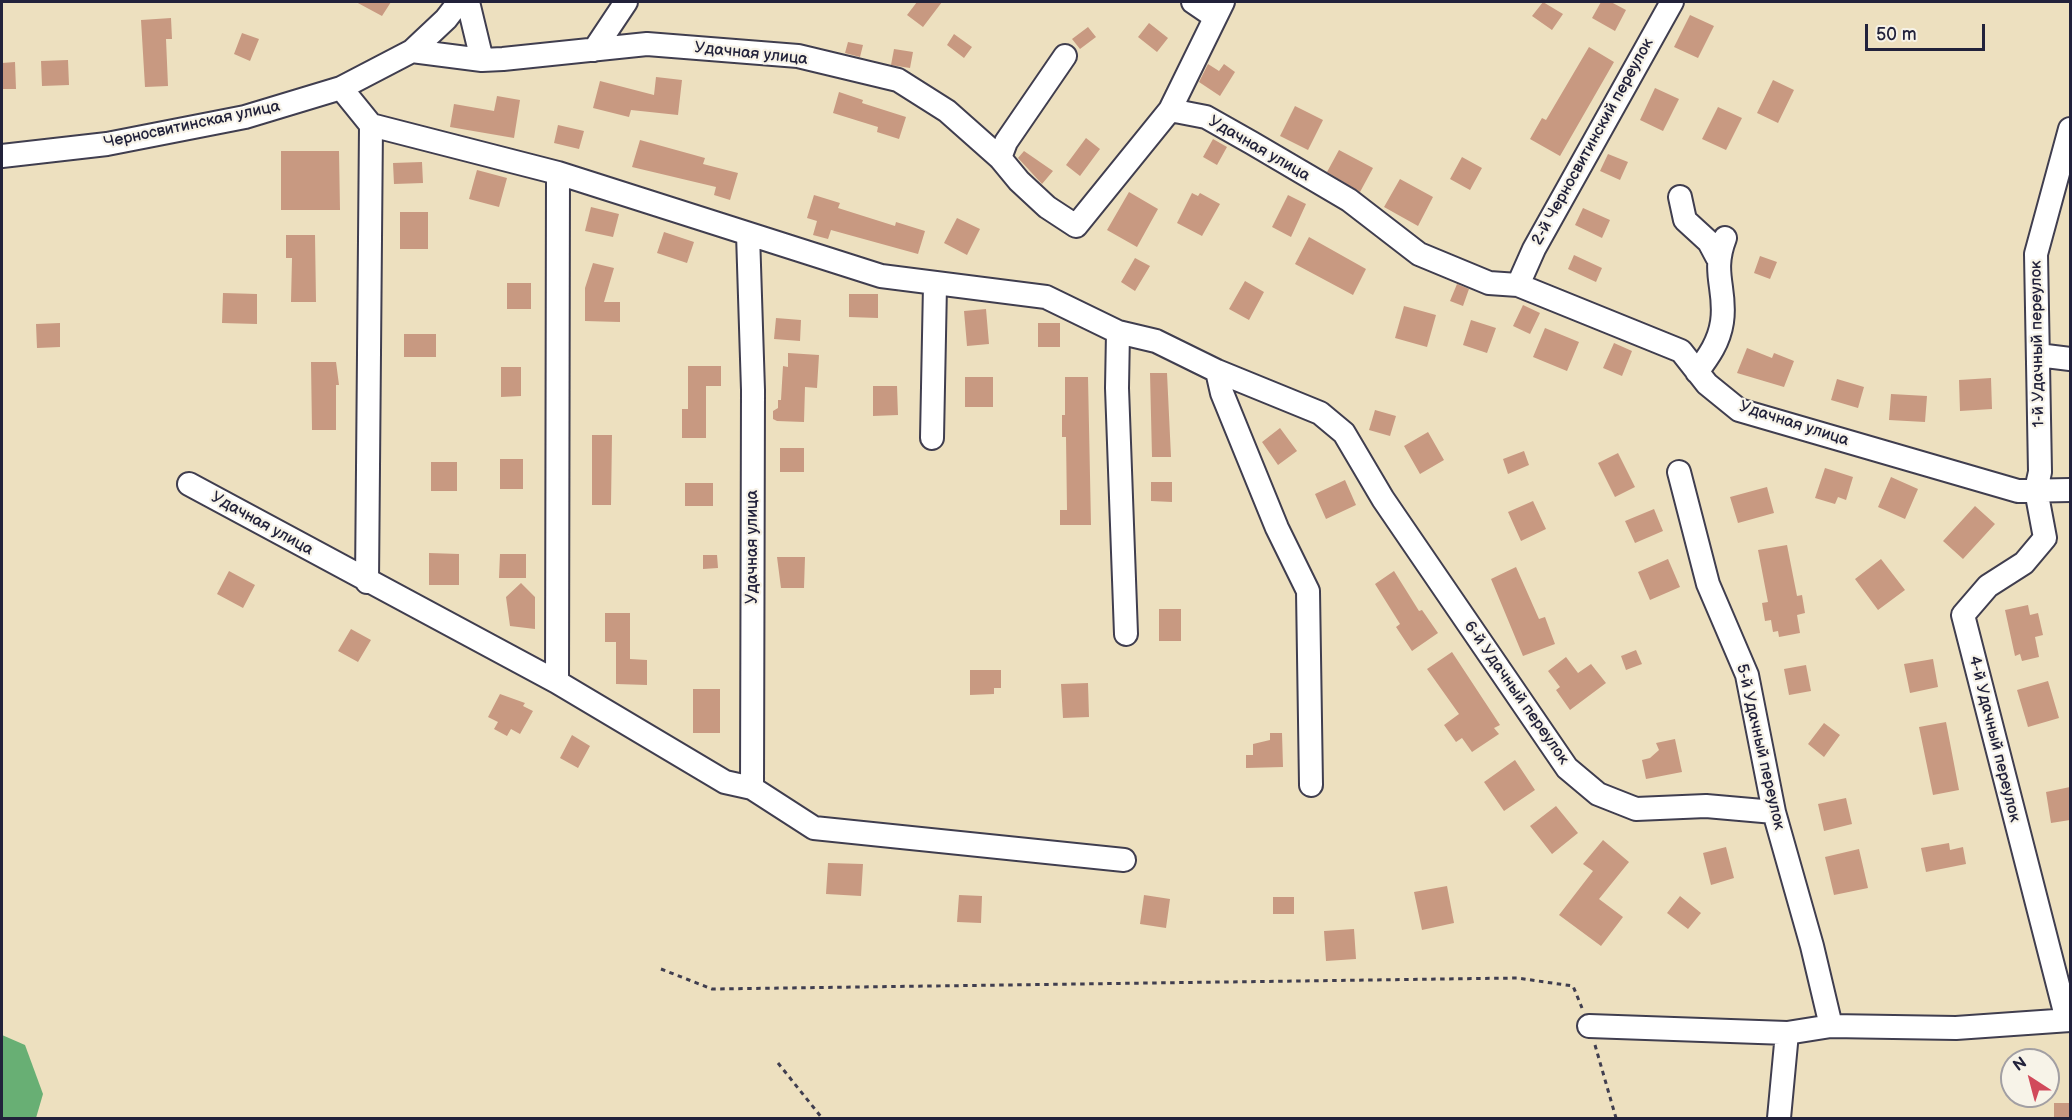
<!DOCTYPE html>
<meta charset="utf-8">
<style>
body{margin:0}
#map{position:relative;width:2072px;height:1120px;overflow:hidden;background:#ede0bf;font-family:"Balsamiq Sans",sans-serif}
canvas{display:block}
.frame{position:absolute;inset:0;border:3px solid #22223b;pointer-events:none}
.north{position:absolute;left:2000px;top:1048px;width:60px;height:60px;box-sizing:border-box;background:#f7f3e8;border:2px solid #a29fa3;border-radius:50%;rotate:324deg;font-size:16px;font-weight:700;line-height:24px;text-align:center;color:#22223b}
.north::after{content:'';display:block;margin:auto;width:21px;height:27px;background:#d1495b;clip-path:polygon(50% 0,100% 100%,50% 72%,0 100%)}
.scale{position:absolute;left:1865px;top:24px;width:120px;height:27px;box-sizing:border-box;border:3px solid #22223b;border-top:0;padding-left:8px;font-size:18px;line-height:21px;white-space:nowrap;color:#22223b;-webkit-text-stroke:4px #f7f3e8;paint-order:stroke}
</style>
<div id="map">
<canvas width="2072" height="1120"></canvas>
<div class="frame"></div>
<div class="north">N</div>
<div class="scale">50 m</div>
</div>
<script>
const ctx = document.querySelector('canvas').getContext('2d');
ctx.lineJoin = 'round';
function fill(path, color) { ctx.fillStyle = color; ctx.fill(path, 'evenodd'); }
function strokePath(path, color, width, dash) { ctx.strokeStyle = color; ctx.lineWidth = width; ctx.lineCap = dash ? 'butt' : 'round'; ctx.setLineDash(dash || []); ctx.stroke(path); }
function drawText(font, color, halo, rows, align = 'center') {
  ctx.font = font + ' "Balsamiq Sans",sans-serif'; ctx.lineWidth = 4.5; ctx.setLineDash([]); ctx.textBaseline = 'middle'; ctx.strokeStyle = halo; ctx.fillStyle = color; for (const [text, x, y, turn = 0] of rows) {
    ctx.save(); ctx.translate(x, y); ctx.rotate((+turn || 0) * Math.PI / 180); ctx.textAlign = isNaN(turn) ? turn : align; if (halo) ctx.strokeText(text, 0, 0); ctx.fillText(text, 0, 0); ctx.restore();
  }
}
const forest = new Path2D(`
 M2,1035L25,1045L43,1094L36,1118H2Z`);
const building = new Path2D(`
 M356,2H391L382,16Z
 M917,2H942L923,27L907,15Z
 M1543,2L1563,14L1552,30L1532,16Z
 M1601,2H1611L1626,10L1615,31L1592,18Z
 M1690,15L1714,26L1698,58L1674,47Z
 M171,18L172,39H166L168,86L145,87L141,20Z
 M1149,23L1168,38L1157,52L1138,37Z
 M1088,27L1096,37L1080,49L1072,39Z
 M242,33L259,39L250,61L234,54Z
 M954,34L972,47L964,58L947,45Z
 M848,42L863,45L860,57L845,53Z
 M1589,47L1614,62L1560,156L1530,139L1542,118L1546,120Z
 M894,49L913,52L910,68L891,65Z
 M68,60L69,85L42,86L41,61Z
 M15,62L16,89H2V63Z
 M1208,64L1219,71L1224,64L1235,72L1220,96L1199,82Z
 M656,77L682,80L678,115L631,110L629,117L593,108L600,81L654,95Z
 M1773,80L1794,90L1778,123L1757,113Z
 M1655,88L1679,99L1663,131L1640,120Z
 M839,92L863,100L862,103L906,117L899,139L877,132L878,127L833,113Z
 M497,96L520,100L514,138L450,127L454,104L494,111Z
 M1295,106L1323,120L1308,150L1280,136Z
 M1718,107L1742,118L1726,150L1702,139Z
 M558,125L584,131L579,149L554,143Z
 M1086,138L1100,149L1080,176L1066,165Z
 M1213,139L1227,147L1217,165L1203,157Z
 M640,140L705,158L703,164L738,173L730,200L714,195L716,187L632,167Z
 M1339,150L1373,168L1360,192L1327,172Z
 M281,151H339L340,210H281Z
 M1024,151L1053,171L1042,184L1018,158Z
 M1608,154L1628,162L1620,180L1600,171Z
 M1462,157L1482,168L1470,190L1450,179Z
 M422,162L423,183L394,184L393,163Z
 M477,170L507,178L499,207L469,199Z
 M1400,179L1433,197L1418,226L1384,207Z
 M1129,192L1158,209L1137,247L1107,230Z
 M1192,193L1198,196L1200,193L1220,204L1202,236L1177,223Z
 M814,195L840,203L838,208L895,226L896,222L925,231L918,254L831,230L828,239L813,235L817,221L807,218Z
 M1288,195L1306,204L1291,237L1272,227Z
 M591,207L619,214L613,237L585,231Z
 M1583,208L1610,220L1602,238L1575,225Z
 M400,212H428V249H400Z
 M957,218L980,229L967,255L944,243Z
 M664,232L694,242L687,263L657,253Z
 M286,235H315L316,302H291L292,258H286Z
 M1309,237L1366,269L1353,295L1295,264Z
 M1574,255L1602,268L1596,282L1568,269Z
 M1760,256L1777,262L1770,279L1754,273Z
 M1135,258L1150,266L1135,291L1121,282Z
 M593,263L614,268L604,302H620V322L585,321V288Z
 M1245,281L1264,292L1249,320L1229,309Z
 M507,283H531V309H507Z
 M1457,284L1469,289L1463,306L1450,301Z
 M223,293L257,294V324L222,323Z
 M849,294H878V318L849,317Z
 M1523,305L1540,313L1530,334L1513,326Z
 M1404,306L1436,315L1427,347L1395,338Z
 M986,309L989,344L967,346L964,311Z
 M776,318L801,320L800,341L774,339Z
 M1471,320L1496,328L1487,353L1463,345Z
 M60,323V347L37,348L36,324Z
 M1038,323H1060V347H1038Z
 M1545,328L1579,342L1567,371L1533,357Z
 M404,334H436V357H404Z
 M1614,343L1632,351L1622,376L1603,368Z
 M1747,348L1772,358L1774,353L1794,361L1784,387L1737,373Z
 M788,353L819,355L817,388L805,387L804,422L777,421L773,419V411L778,408V400H781L783,366L788,367Z
 M311,362H336L339,385H336V430H312Z
 M688,366H721V386H706V438H682V409H688Z
 M501,367H521V396L501,397Z
 M1150,373H1167L1171,457H1152Z
 M965,377H993V407H965Z
 M1065,377H1088L1091,525H1060V510H1067L1066,437H1062V415H1065Z
 M1991,378L1992,409L1960,411L1959,380Z
 M1837,379L1864,387L1858,408L1831,400Z
 M873,386H897L898,415L873,416Z
 M1891,394L1927,396L1925,422L1889,420Z
 M1375,410L1396,416L1390,436L1369,430Z
 M1280,428L1297,451L1278,465L1262,442Z
 M1428,432L1444,460L1420,474L1404,446Z
 M592,435H612L611,505H592Z
 M780,448H804V472H780Z
 M1524,451L1529,465L1508,474L1503,459Z
 M1618,453L1635,487L1615,497L1598,463Z
 M500,459H523V489H500Z
 M431,462H457V491H431Z
 M1825,468L1853,477L1846,500L1838,497L1835,504L1815,498Z
 M1891,477L1918,489L1905,519L1878,507Z
 M1345,480L1356,505L1326,519L1315,494Z
 M1151,482H1172V502L1151,501Z
 M685,483H713V506H685Z
 M1767,487L1774,513L1738,523L1730,497Z
 M1533,501L1546,529L1521,541L1508,512Z
 M1975,506L1995,524L1963,559L1943,541Z
 M1654,509L1663,531L1635,543L1625,521Z
 M1787,545L1797,596L1802,595L1805,613L1797,615L1800,633L1779,637L1778,631L1773,632L1771,620L1765,621L1762,603L1768,602L1758,550Z
 M429,553L459,554V585H429Z
 M500,554H526V578H499Z
 M703,555H717L718,568L703,569Z
 M777,557H805L804,588H781Z
 M1668,559L1680,587L1650,600L1638,572Z
 M1881,559L1905,590L1878,610L1855,579Z
 M1516,567L1539,619L1545,617L1555,644L1523,656L1491,579Z
 M229,571L255,585L243,608L217,594Z
 M1394,571L1419,611L1422,610L1438,633L1412,651L1396,627L1400,624L1375,584Z
 M521,583L535,597V629L510,626L506,597Z
 M2028,605L2030,615L2038,613L2043,635L2035,637L2039,657L2022,661L2020,654L2015,656L2005,610Z
 M1159,609H1181V641H1159Z
 M605,613H630V659L647,660V685L616,684V642H605Z
 M351,629L371,640L358,662L338,651Z
 M1636,650L1642,664L1626,670L1621,656Z
 M1452,652L1500,725L1494,728L1499,734L1472,752L1462,738L1456,742L1444,725L1459,714L1427,669Z
 M1566,657L1578,673L1591,664L1606,683L1570,710L1556,690L1560,687L1548,671Z
 M1933,659L1938,687L1910,693L1904,664Z
 M1806,665L1811,691L1789,695L1784,669Z
 M970,670H1001V688H994V694L970,695Z
 M2048,681L2059,718L2028,727L2017,690Z
 M1088,683L1089,717L1063,718L1061,684Z
 M693,689H720V733H693Z
 M500,694L525,703L523,706L533,711L520,734L511,729L507,736L494,729L498,722L488,717Z
 M1946,722L1959,790L1933,795L1919,727Z
 M1824,723L1840,735L1824,757L1808,744Z
 M1270,733H1282L1283,767L1246,768V755H1253V744L1270,740Z
 M572,735L590,746L578,768L560,758Z
 M1675,739L1682,772L1646,779L1642,760L1650,758L1659,750L1656,743Z
 M1515,760L1535,790L1504,811L1484,782Z
 M2070,787V820L2051,823L2046,792Z
 M1846,798L1852,824L1824,831L1818,804Z
 M1556,806L1578,833L1552,854L1530,826Z
 M1603,840L1629,862L1599,899L1623,917L1601,946L1559,915L1593,871L1583,864Z
 M1949,843L1950,850L1963,847L1966,864L1926,872L1921,848Z
 M1726,847L1734,878L1711,885L1703,853Z
 M1859,849L1868,888L1834,895L1825,857Z
 M828,863L863,864L861,896L826,894Z
 M1447,886L1454,923L1422,930L1414,892Z
 M959,895L982,896L981,923L957,922Z
 M1144,895L1170,899L1166,928L1140,924Z
 M1680,896L1701,913L1688,929L1667,913Z
 M1273,897H1294V914H1273Z
 M1354,929L1356,959L1326,961L1324,931Z
 M2054,1103H2070V1119H2054Z`);
const path = new Path2D(`
 M661,969L712,989L1517,978L1573,986L1582,1008
 M1595,1045L1616,1118
 M778,1063L822,1118`);
const minor = new Path2D(`
 M468,2L482,60
 M1193,2L1215,17
 M594,50L626,2
 M412,51L482,60L503,59L647,44L798,56L898,80L947,111L1000,158L1019,181L1047,207L1076,226L1170,110L1206,117L1252,143L1349,200L1419,254L1489,283L1518,285L1681,351L1707,384L1739,410L2018,491L2070,490
 M341,88L371,125L558,173L881,276L1046,297L1118,332L1156,341L1217,371L1320,413L1344,433L1383,499L1567,768L1598,794L1636,809L1706,806L1774,812
 M1170,110L1223,2
 M2,156L107,144L245,117L341,88L412,51L446,19L459,2
 M1000,158L1006,142L1065,56
 M1680,197L1685,220L1709,242L1717,257
 M748,234L753,390L752,788
 M1518,285L1534,249L1672,2
 M1118,332L1117,388L1126,634
 M2038,355L2070,359
 M1217,371L1222,393L1277,528L1308,591L1311,785
 M1697,372C1709,356 1719,342 1722,322C1727,289 1711,274 1725,238
 M932,438L935,285
 M1679,472L1708,584L1747,675L1774,812L1812,946L1831,1026
 M189,484L557,682L725,782L752,788L814,828L1124,860
 M367,582L371,125
 M557,682L558,173
 M2067,1020L1963,615L1988,586L2024,563L2045,538L2036,490L2040,472L2036,254L2070,129
 M1589,1026L1787,1033L1831,1026L1956,1028L2070,1020
 M1779,1118L1787,1033`);
const streetNames = [
 ["Удачная улица",751,54,6],
 ["Черносвитинская улица",192,125,-12],
 ["2-й Черносвитинский переулок",1593,142,-61],
 ["Удачная улица",1259,149,30],
 ["1-й Удачный переулок",2038,344,-91],
 ["Удачная улица",1794,424,18],
 ["Удачная улица",262,524,29],
 ["Удачная улица",753,547,-90],
 ["6-й Удачный переулок",1516,693,55],
 ["4-й Удачный переулок",1994,739,76],
 ["5-й Удачный переулок",1760,747,77]
];
fill(forest, '#68af74');
fill(building, '#c89981');
strokePath(minor, '#403e4f', 26);
strokePath(path, '#403e4f', 3, [4.5, 4.5]);
strokePath(minor, '#fff', 22);
drawText('16px', '#22223b', '#f7f3e8', streetNames);
</script>
